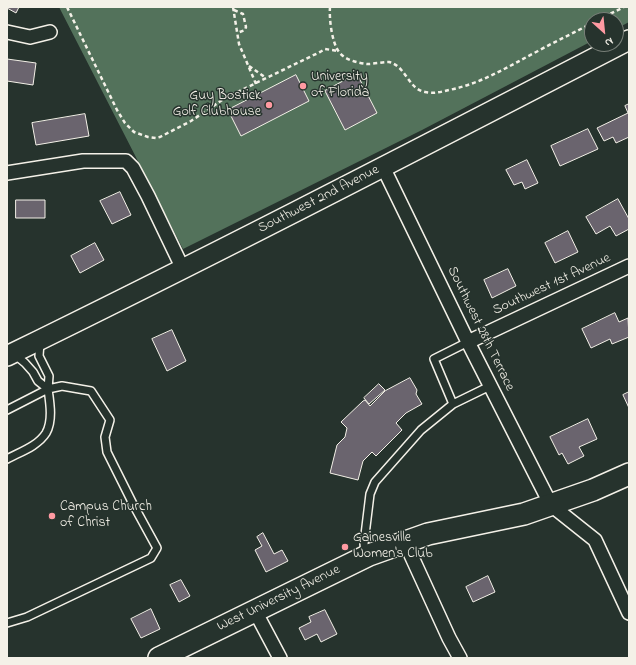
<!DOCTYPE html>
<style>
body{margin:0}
#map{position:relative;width:636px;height:665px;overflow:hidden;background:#26332d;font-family:"Indie Flower",sans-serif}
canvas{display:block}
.frame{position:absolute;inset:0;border:8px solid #f4f1e8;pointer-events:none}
.north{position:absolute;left:584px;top:12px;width:40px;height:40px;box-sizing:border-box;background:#26332d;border:1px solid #787f78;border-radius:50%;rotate:153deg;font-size:11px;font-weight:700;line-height:16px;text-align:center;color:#f4f1e8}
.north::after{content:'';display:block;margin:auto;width:14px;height:18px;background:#ff9aa2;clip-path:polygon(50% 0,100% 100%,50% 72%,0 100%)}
</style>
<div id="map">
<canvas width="636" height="665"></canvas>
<div class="frame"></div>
<div class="north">N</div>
</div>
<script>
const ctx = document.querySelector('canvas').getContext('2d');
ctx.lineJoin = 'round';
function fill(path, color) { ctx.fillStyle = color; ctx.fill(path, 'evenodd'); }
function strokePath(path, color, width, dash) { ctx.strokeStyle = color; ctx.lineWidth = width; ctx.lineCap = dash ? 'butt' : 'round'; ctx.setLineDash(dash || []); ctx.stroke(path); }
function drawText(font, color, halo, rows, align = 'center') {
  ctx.font = font + ' "Indie Flower",sans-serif'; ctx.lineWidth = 3; ctx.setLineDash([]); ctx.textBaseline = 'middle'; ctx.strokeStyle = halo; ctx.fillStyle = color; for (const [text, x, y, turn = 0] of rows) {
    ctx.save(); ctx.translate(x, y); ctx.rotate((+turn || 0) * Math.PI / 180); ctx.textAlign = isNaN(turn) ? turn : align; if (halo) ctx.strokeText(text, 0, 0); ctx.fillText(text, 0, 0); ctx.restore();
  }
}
const green = new Path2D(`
 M59,7H629V22L616,29V20H592V41L422,130L183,249Z`);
const building = new Path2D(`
 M7,7H19L16,13L7,8Z
 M7,59L36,63L33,85L7,81Z
 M357,74L377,113L345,130L325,91Z
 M296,75L309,101L241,136L228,110Z
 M629,104V137L616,143L613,137L604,141L597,128L628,113L625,106Z
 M85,114L89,136L36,145L32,123Z
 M588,129L598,149L560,166L551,146Z
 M527,160L538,183L525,189L522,182L514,185L506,170Z
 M120,192L131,215L112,224L100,201Z
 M618,199L629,219V229L616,236L610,226L596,234L586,217Z
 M16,200H45V218H16Z
 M568,231L578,252L555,263L545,243Z
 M95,243L104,260L80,273L71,256Z
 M508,269L516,286L492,298L484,280Z
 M615,313L619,322L628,318L629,337L612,344L610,339L591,348L582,329Z
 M172,330L186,361L167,371L152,339Z
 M410,378L417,390L416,394L422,404L406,413L396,423L402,430L376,456L372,452L363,461L358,480L330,473L337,445L345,437L347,428L341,422L363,401L365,400L370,406L385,391Z
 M379,384L385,390L369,404L364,398Z
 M629,392V408L623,395Z
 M588,419L597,439L579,447L584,456L568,464L562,453L559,455L550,437Z
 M263,533L274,554L282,550L288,561L266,572L255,550L262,546L257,537Z
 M488,576L495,592L473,602L466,587Z
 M181,580L190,596L179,602L170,585Z
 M151,609L160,629L141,638L131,619Z
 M325,610L337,634L321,642L317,634L305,640L299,628L311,622L309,617Z`);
const path = new Path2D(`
 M67,7L117,110L125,123L134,132L148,137L156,138L160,137L191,121L225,98L320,52L325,49L338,51
 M233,7L239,44L256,84
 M330,7C329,19 332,43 339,52C345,60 358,63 367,64C374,64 382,62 389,62C406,66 408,89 425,92C433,94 441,92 449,90C483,83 507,67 538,51C556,41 574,33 592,23
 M234,10L243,14L246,27L245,30L237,33
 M598,20L624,7
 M249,66L266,78`);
const lane = new Path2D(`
 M40,342L39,356L49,376L48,389
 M453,404L434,359L468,342
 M7,410L48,389L62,386L91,391L110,420L105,437L107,452L134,506L157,548L151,558L27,617L7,623
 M7,459C20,452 38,446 46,433C53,421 50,403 48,389L38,381L33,372L25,363L19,358L14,356
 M365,555L364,543L370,494L375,482L421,430L453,404L490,386`);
const street = new Path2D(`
 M7,32L30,37L50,32
 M383,167L468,342L551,505L595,540L629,613
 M7,173L83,161H126L133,168L148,196L183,269
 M468,342L629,266
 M405,542L449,638L460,658
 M255,611L280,658`);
const secondary = new Path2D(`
 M7,356C216,254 422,147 629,40`);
const primary = new Path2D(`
 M159,658L369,555L428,534L524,514L593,490L629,474`);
const markers = [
 [303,86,4,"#ff9aa2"],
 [269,105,4,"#ff9aa2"],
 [52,516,4,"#ff9aa2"],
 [345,547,4,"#ff9aa2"]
];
const poiNames = [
 ["University",311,78],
 ["of Florida",311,94],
 ["Guy Bostick",261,97,"right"],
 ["Golf Clubhouse",261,113,"right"],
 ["Campus Church",60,508],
 ["of Christ",60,524],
 ["Gainesville",353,539],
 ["Women's Club",353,555]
];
const streetNames = [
 ["Southwest 2nd Avenue",319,200,-27],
 ["Southwest 1st Avenue",552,285,-25],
 ["Southwest 28th Terrace",480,329,64],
 ["West University Avenue",279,599,-26]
];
fill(green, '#53725b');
fill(building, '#6a646e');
strokePath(building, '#f4f1e8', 1);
strokePath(lane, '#f4f1e8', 10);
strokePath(street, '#f4f1e8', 16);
strokePath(secondary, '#f4f1e8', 22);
strokePath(primary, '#f4f1e8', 24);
strokePath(path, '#f4f1e8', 2.5, [4, 3]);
strokePath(lane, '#26332d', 7);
strokePath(street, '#26332d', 13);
strokePath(secondary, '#26332d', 19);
strokePath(primary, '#26332d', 21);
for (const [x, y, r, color] of markers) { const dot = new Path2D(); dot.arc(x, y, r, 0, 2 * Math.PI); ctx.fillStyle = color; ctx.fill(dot); strokePath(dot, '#26332d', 1.5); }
drawText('14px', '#f4f1e8', '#26332d', poiNames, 'left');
drawText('14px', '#f4f1e8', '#26332d', streetNames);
</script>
